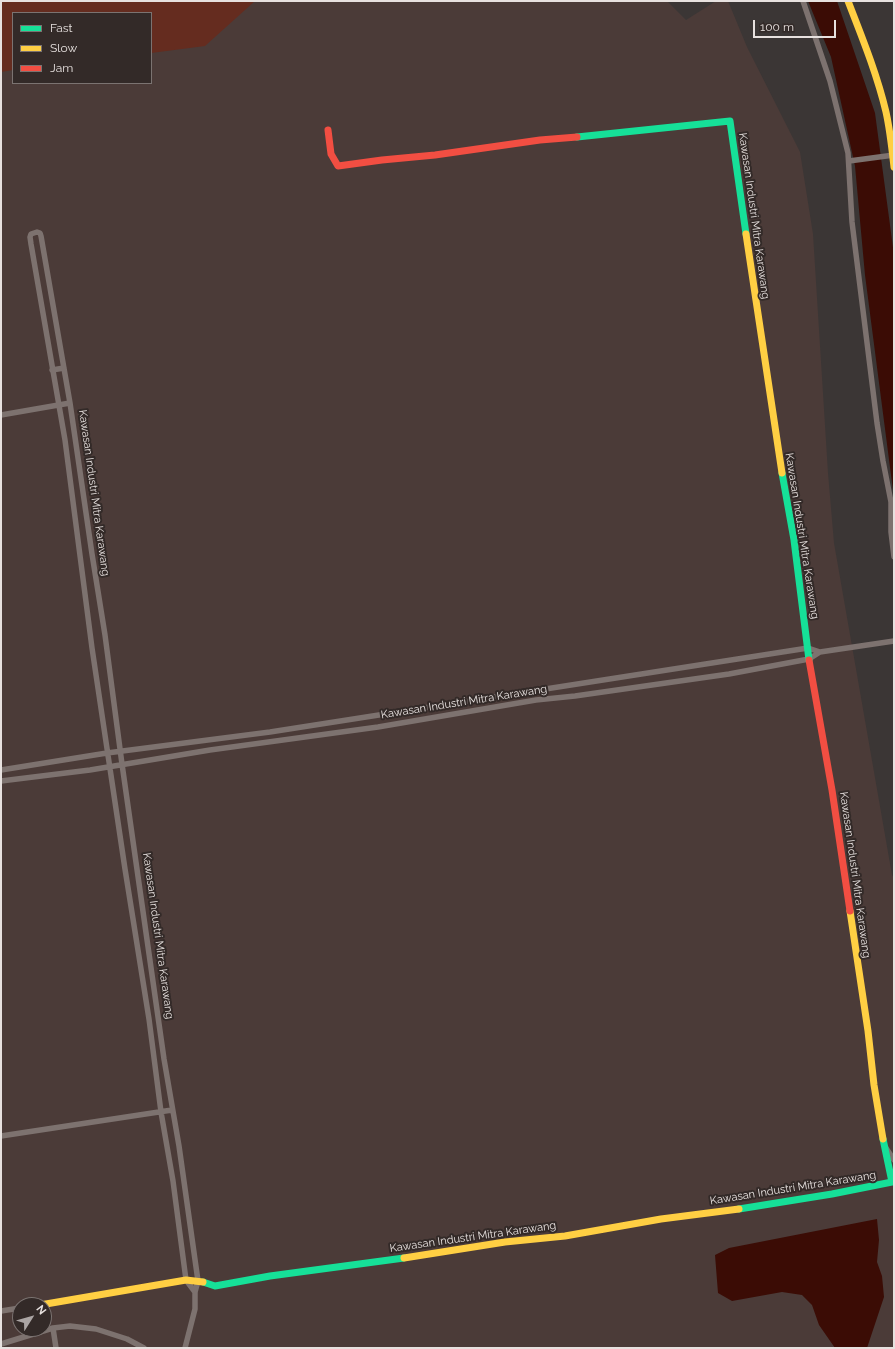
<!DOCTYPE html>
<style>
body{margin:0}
#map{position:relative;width:895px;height:1349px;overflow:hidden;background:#3b3635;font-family:Raleway,sans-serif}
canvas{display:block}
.frame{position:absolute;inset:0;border:2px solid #e7e1df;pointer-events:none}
.legend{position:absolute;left:12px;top:12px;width:140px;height:72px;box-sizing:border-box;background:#332a28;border:1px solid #7b7371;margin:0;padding:5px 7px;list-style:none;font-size:12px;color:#e7e1df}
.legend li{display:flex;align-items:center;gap:8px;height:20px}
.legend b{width:20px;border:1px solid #7b7371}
.north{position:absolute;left:12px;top:1297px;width:40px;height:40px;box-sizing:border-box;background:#332a28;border:1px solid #7b7371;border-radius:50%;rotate:53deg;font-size:11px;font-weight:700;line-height:16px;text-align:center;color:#e7e1df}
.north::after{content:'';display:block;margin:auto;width:14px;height:18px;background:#aba5a4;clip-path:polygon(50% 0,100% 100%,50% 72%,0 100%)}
.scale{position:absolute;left:753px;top:20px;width:83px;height:18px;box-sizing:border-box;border:2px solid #e7e1df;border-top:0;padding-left:5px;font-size:12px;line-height:14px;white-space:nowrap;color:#e7e1df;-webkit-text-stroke:3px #332a28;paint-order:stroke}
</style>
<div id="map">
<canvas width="895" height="1349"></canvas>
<div class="frame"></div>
<ul class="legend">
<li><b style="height:5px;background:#16e098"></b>Fast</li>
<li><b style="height:5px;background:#ffcf43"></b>Slow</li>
<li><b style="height:5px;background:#f24e42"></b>Jam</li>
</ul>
<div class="north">N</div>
<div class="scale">100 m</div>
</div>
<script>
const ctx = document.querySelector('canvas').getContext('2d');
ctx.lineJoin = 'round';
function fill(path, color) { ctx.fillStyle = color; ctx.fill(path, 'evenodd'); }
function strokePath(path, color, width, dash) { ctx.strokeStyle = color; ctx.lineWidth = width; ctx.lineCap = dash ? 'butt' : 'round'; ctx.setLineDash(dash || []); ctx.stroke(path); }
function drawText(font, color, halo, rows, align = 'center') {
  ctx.font = font + ' Raleway,sans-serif'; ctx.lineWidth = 4; ctx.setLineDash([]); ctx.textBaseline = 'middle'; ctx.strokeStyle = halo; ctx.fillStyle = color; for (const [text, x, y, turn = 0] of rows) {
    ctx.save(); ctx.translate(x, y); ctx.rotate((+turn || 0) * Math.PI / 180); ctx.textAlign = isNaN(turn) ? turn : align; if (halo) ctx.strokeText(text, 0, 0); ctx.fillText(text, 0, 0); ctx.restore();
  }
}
const built = new Path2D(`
 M1,1H667L686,20L716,1H728L747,47L800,152L813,234L828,473L834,543L892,875L894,878V1348H1ZM13,13H151V83H13ZM20,1305H44V1329H20Z`);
const green = new Path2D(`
 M1,1H255L205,46L151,53V13H13V70L1,72Z`);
const water = new Path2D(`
 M808,1H837L875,113L894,255V498L865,275L855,166L831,57Z
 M877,1219L879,1240L877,1262L882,1276L884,1297L867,1348H835L819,1325L812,1305L802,1295L782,1292L732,1301L718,1293L715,1255L729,1248Z`);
const street = new Path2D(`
 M803,1L830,81L848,153L852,222L877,423L883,461L891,502V532L894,557
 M849,161L894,155
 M52,370L64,368
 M1,415L70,403
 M1,770L107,753L270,732L808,648L820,652
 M1,781L90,770L210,750L378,727L536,700L575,696L729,674L809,659L820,652L894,641
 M1,1136L172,1110
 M886,1148L894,1160
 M1,1311L20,1308
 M53,1328L56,1348
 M1,1344L53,1328L70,1326L96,1329L127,1339L144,1348
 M185,1348L195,1309V1292L198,1281L179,1146L164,1059L122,764L105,635L92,554L70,403L41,236L40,233L37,232L31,234L30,237L31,244L65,440L92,648L125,869L149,1019L161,1112L173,1181L186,1280L195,1292`);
const fast = new Path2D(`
 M577,137L730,121L746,234
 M782,473L794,540L809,660
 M739,1209L832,1194L892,1182L883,1139
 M203,1282L215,1286L270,1276L404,1258`);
const slow = new Path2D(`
 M848,1C862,37 877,74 886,112C890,130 892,149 894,167
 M746,234L782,473
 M850,911L868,1031L874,1085L883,1139
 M404,1258L505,1242L565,1236L661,1219L739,1209
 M40,1305L186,1280L203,1282`);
const jam = new Path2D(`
 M328,130L331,154L338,166L382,160L435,155L540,140L577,137
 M809,660L832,790L850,911`);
const streetNames = [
 ["Kawasan Industri Mitra Karawang",754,216,82],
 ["Kawasan Industri Mitra Karawang",94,493,82],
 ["Kawasan Industri Mitra Karawang",802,536,81],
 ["Kawasan Industri Mitra Karawang",464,702,-9],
 ["Kawasan Industri Mitra Karawang",855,875,82],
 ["Kawasan Industri Mitra Karawang",158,936,82],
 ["Kawasan Industri Mitra Karawang",793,1188,-9],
 ["Kawasan Industri Mitra Karawang",473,1237,-8]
];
fill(built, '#4b3b38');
fill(green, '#652c1f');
fill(water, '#3b0c05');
strokePath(street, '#7d726f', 5.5);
strokePath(fast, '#16e098', 7);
strokePath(slow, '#ffcf43', 7);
strokePath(jam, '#f24e42', 7);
drawText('11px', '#e7e1df', '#332a28', streetNames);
</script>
